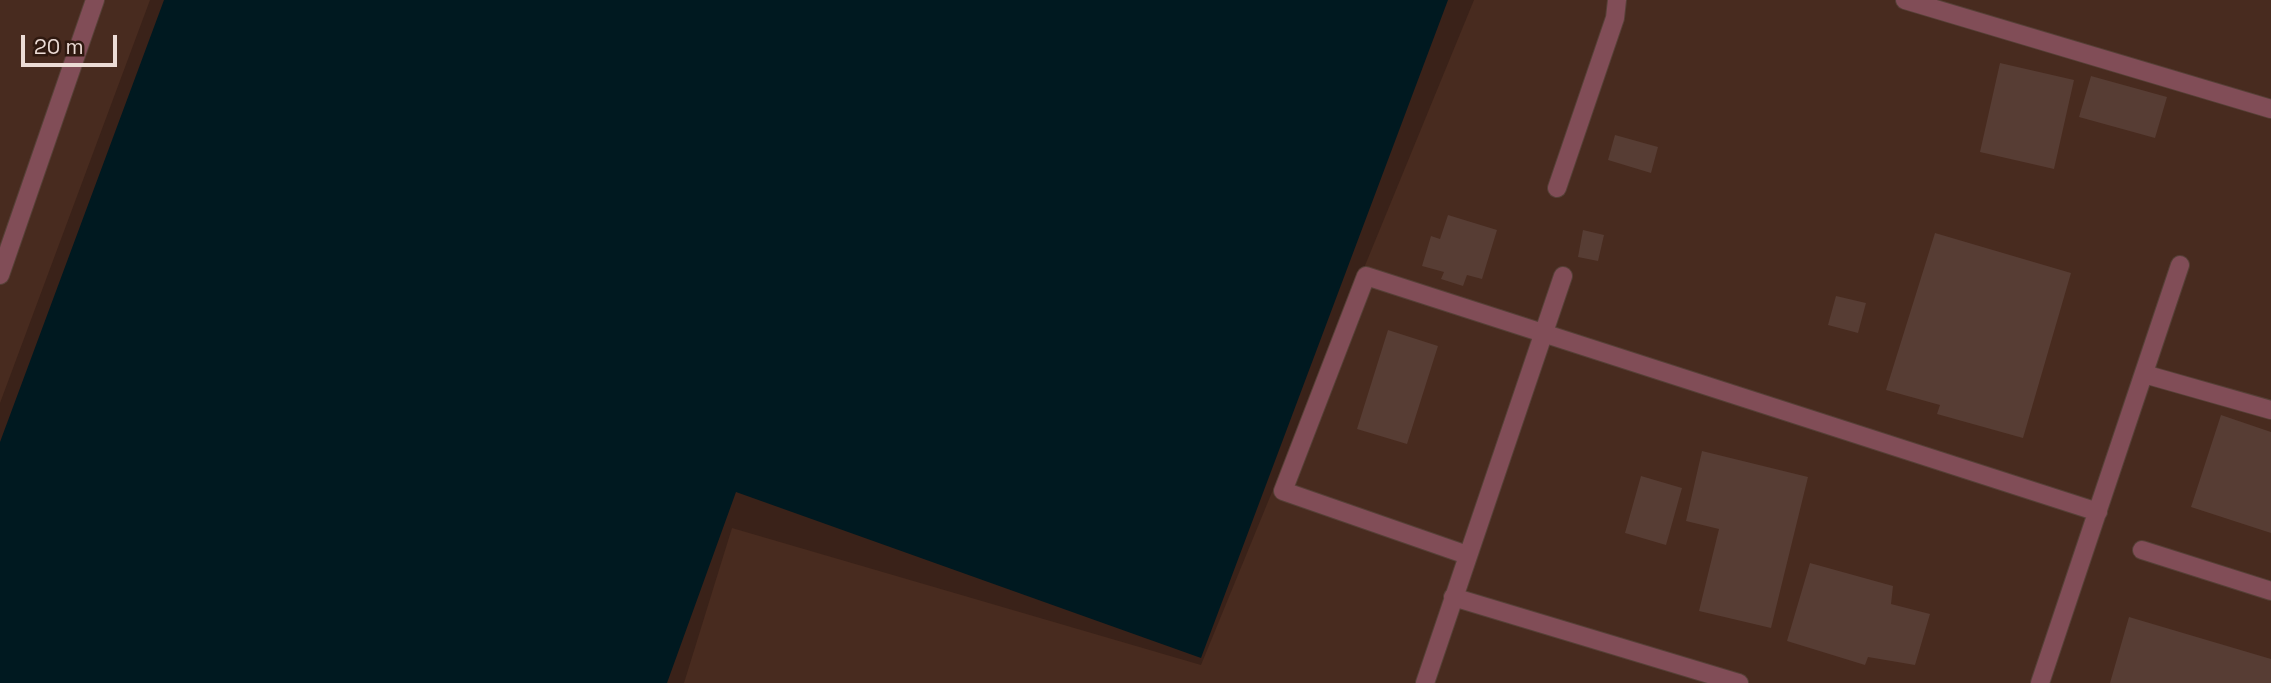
<!DOCTYPE html>
<style>
body{margin:0}
#map{position:relative;width:2271px;height:683px;overflow:hidden;background:#3a2219;font-family:"Space Grotesk",sans-serif}
canvas{display:block}
.scale{position:absolute;left:21px;top:35px;width:96px;height:32px;box-sizing:border-box;border:4px solid #ecdcd6;border-top:0;padding-left:9px;font-size:21px;line-height:24px;white-space:nowrap;color:#ecdcd6;-webkit-text-stroke:5px #2f1910;paint-order:stroke}
</style>
<div id="map">
<canvas width="2271" height="683"></canvas>
<div class="scale">20 m</div>
</div>
<script>
const ctx = document.querySelector('canvas').getContext('2d');
ctx.lineJoin = 'round';
function fill(path, color) { ctx.fillStyle = color; ctx.fill(path, 'evenodd'); }
function strokePath(path, color, width, dash) { ctx.strokeStyle = color; ctx.lineWidth = width; ctx.lineCap = dash ? 'butt' : 'round'; ctx.setLineDash(dash || []); ctx.stroke(path); }
const built = new Path2D(`
 M0,0H150L0,403Z
 M1474,0H2271V683H684L732,528L1201,665Z`);
const water = new Path2D(`
 M164,0H1448L1201,658L736,492L667,683H0V442Z`);
const building = new Path2D(`
 M2000,63L2074,80L2054,169L1980,152Z
 M2091,76L2167,97L2155,138L2079,117Z
 M1615,135L1658,147L1651,173L1608,160Z
 M1448,215L1497,230L1482,279L1467,275L1463,286L1441,279L1444,272L1422,266L1431,236L1440,239Z
 M1583,230L1604,235L1598,261L1578,257Z
 M1935,233L2071,273L2023,438L1937,414L1940,405L1886,390Z
 M1836,296L1866,303L1858,333L1828,325Z
 M1388,330L1438,346L1407,444L1357,429Z
 M2221,415L2271,432V533L2191,507Z
 M1702,451L1808,477L1771,628L1699,611L1719,529L1686,521Z
 M1641,476L1682,488L1666,545L1625,533Z
 M1810,563L1893,586L1891,604L1930,614L1915,665L1868,657L1865,665L1787,641Z
 M2129,617L2271,659V683H2110Z`);
const service = new Path2D(`
 M1905,0L2271,109
 M1557,188L1615,18L1617,0
 M0,275L95,0
 M2144,374L2271,410
 M2142,550L2271,591
 M1467,555L1283,491L1366,276L2098,512
 M1453,597L1739,683
 M1425,683L1563,276
 M2040,683L2180,265`);
fill(built, '#482b1f');
fill(water, '#001920');
fill(building, '#573d34');
strokePath(service, '#564037', 20);
strokePath(service, '#814d57', 18);
</script>
